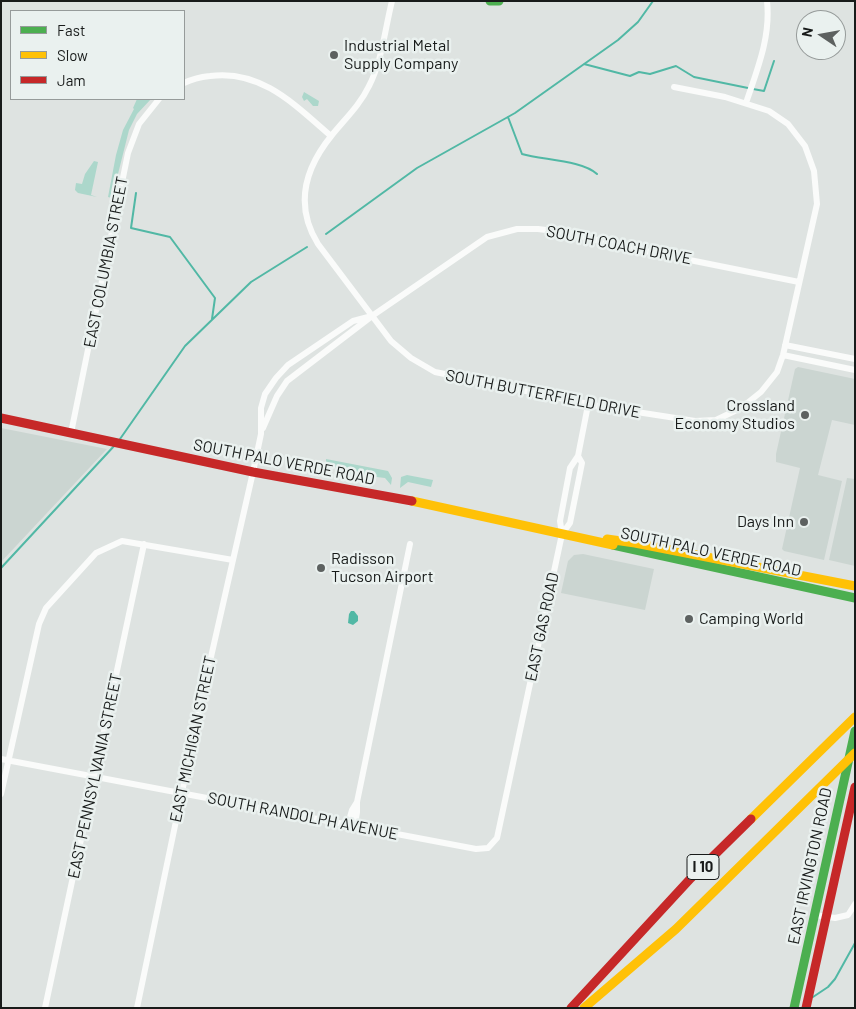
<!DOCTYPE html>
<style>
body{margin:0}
#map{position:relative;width:856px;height:1009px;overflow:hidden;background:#dee3e1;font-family:Barlow,sans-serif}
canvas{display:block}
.frame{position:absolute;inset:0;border:2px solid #181b1a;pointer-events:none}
.legend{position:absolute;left:10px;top:10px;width:175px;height:90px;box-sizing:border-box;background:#eaf1ef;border:1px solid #969b9a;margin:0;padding:6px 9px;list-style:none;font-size:15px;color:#181b1a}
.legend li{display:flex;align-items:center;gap:10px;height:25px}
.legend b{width:25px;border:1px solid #969b9a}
.north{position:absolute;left:796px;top:10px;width:50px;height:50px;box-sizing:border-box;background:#eaf1ef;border:1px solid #969b9a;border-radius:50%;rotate:282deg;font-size:14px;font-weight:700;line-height:20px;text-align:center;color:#181b1a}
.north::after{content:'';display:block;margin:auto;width:18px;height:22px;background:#5d6160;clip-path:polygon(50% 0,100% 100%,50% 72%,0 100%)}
</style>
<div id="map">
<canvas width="856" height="1009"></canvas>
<div class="frame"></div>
<ul class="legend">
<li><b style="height:6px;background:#4caf50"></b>Fast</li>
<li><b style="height:6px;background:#ffc107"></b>Slow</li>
<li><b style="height:6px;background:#c62828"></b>Jam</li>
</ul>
<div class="north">N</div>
</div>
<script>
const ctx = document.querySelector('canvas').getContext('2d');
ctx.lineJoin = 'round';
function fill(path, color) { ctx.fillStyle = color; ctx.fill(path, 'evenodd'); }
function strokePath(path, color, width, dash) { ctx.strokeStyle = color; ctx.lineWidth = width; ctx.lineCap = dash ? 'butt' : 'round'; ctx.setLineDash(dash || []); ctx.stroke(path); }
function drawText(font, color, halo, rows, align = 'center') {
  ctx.font = font + ' Barlow,sans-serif'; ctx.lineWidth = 5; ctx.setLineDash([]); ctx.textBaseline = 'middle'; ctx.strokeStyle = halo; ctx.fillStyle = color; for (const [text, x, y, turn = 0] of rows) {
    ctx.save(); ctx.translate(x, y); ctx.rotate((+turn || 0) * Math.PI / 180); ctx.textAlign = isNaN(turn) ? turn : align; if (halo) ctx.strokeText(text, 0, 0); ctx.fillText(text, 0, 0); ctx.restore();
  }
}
const built = new Path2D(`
 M798,367L855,379V425L832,420L818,475L842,481L824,560L784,551L782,549L800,468L776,462V454L795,369Z
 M1,428L107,449L1,562Z
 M847,478L855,479V566L829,560Z
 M583,554L654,569L645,610L561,593L568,561L574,555Z`);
const green = new Path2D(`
 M304,92L319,101L318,106H313L307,99L304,101L302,97Z
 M137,99H151L137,114L129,130L112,198L108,197L116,155L123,130L134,109L133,108Z
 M94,161L98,162L91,195L97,197L78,193L75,190L76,183L82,184L85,174Z
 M326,459L388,471L392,478L391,485L385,478L352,474L343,469L326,465Z
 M407,475L433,480L431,487L408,482L400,488L401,477Z`);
const water = new Path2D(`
 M351,611H354L358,616V621L353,625L348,623L349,614Z`);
const stream = new Path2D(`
 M584,64L630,76L639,72L650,74L676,66L694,77L748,88
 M753,89L764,91L774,61
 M508,117L522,154C542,160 582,160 597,174
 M136,193L131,228L170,237L215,298L212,319
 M326,234L417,168L515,113L618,40L638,22L653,1
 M120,439L185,346L251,282L307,247
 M1,568L115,445
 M813,997L828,987L835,979L855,943`);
const street = new Path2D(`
 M392,1C385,29 382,61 369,86C360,105 345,119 332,135C305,168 294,205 318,244L391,341L411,358L435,372L598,406L695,421L716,420L741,408L761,392L777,372L783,355L817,204L814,171L805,146L788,124L769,111L725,97L674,87
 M184,83C192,79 201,77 210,76C261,69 295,105 331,136
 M746,103C757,70 771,37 767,1
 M785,345L855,359
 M783,355L855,370
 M263,428L277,396L287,381L372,316L487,237L517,229H538L570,233L620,246L799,282
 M71,433L128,153L139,124L159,99
 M562,534L570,523L582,463L578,456
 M1,759L476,849L488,848L497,838L562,534L560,521L570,468L578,456L588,405
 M1,794L39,624L46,608L96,553L122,541L233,560
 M348,824L352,810L357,802
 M355,825L357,812V802L410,544
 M815,915L835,918L848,915L855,904
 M45,1008L144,544
 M137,1008L201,701L253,472L261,434V408L265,394L276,378L288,365L353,321L372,316`);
const fast = new Path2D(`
 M490,1H499
 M613,545L855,598
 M794,1008L855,731`);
const slow = new Path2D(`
 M412,501L613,545
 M607,539L635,543L855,586
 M751,819L855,717
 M584,1008L676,929L855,753`);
const jam = new Path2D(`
 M1,418L253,472L412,501
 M571,1008L691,878L751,819
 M806,1008L855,787`);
const markers = [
 [334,55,5,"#5d6160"],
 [805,415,5,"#5d6160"],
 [804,522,5,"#5d6160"],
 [321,568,5,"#5d6160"],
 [689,619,5,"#5d6160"]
];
const shields = [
 [703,867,32]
];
const shieldNames = [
 ["I 10",703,867]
];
const poiNames = [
 ["Industrial Metal",344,46],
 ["Supply Company",344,64],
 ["Crossland",795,406,"right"],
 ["Economy Studios",795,424,"right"],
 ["Days Inn",794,522,"right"],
 ["Radisson",331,559],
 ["Tucson Airport",331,577],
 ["Camping World",699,619]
];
const streetNames = [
 ["SOUTH COACH DRIVE",619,245,11],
 ["EAST COLUMBIA STREET",106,262,-79],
 ["SOUTH BUTTERFIELD DRIVE",543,394,11],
 ["SOUTH PALO VERDE ROAD",284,462,11],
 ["SOUTH PALO VERDE ROAD",711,552,12],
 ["EAST GAS ROAD",542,627,-78],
 ["EAST MICHIGAN STREET",193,739,-78],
 ["EAST PENNSYLVANIA STREET",95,776,-78],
 ["SOUTH RANDOLPH AVENUE",303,816,11],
 ["EAST IRVINGTON ROAD",810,866,-78]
];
fill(built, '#cbd5d1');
fill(green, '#acd7cb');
fill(water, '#51b8a5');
strokePath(stream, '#51b8a5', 2);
strokePath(street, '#fafbfa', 6);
strokePath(fast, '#4caf50', 9);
strokePath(slow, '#ffc107', 9);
strokePath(jam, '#c62828', 9);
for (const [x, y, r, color] of markers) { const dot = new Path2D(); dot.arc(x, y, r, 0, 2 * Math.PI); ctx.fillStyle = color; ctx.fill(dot); strokePath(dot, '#eaf1ef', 2); }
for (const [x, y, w] of shields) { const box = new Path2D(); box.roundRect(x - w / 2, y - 12.5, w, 25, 4); ctx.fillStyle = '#eaf1ef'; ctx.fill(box); strokePath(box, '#181b1a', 1); }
drawText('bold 15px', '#181b1a', null, shieldNames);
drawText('16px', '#181b1a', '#eaf1ef', poiNames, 'left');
drawText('16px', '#181b1a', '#eaf1ef', streetNames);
</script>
